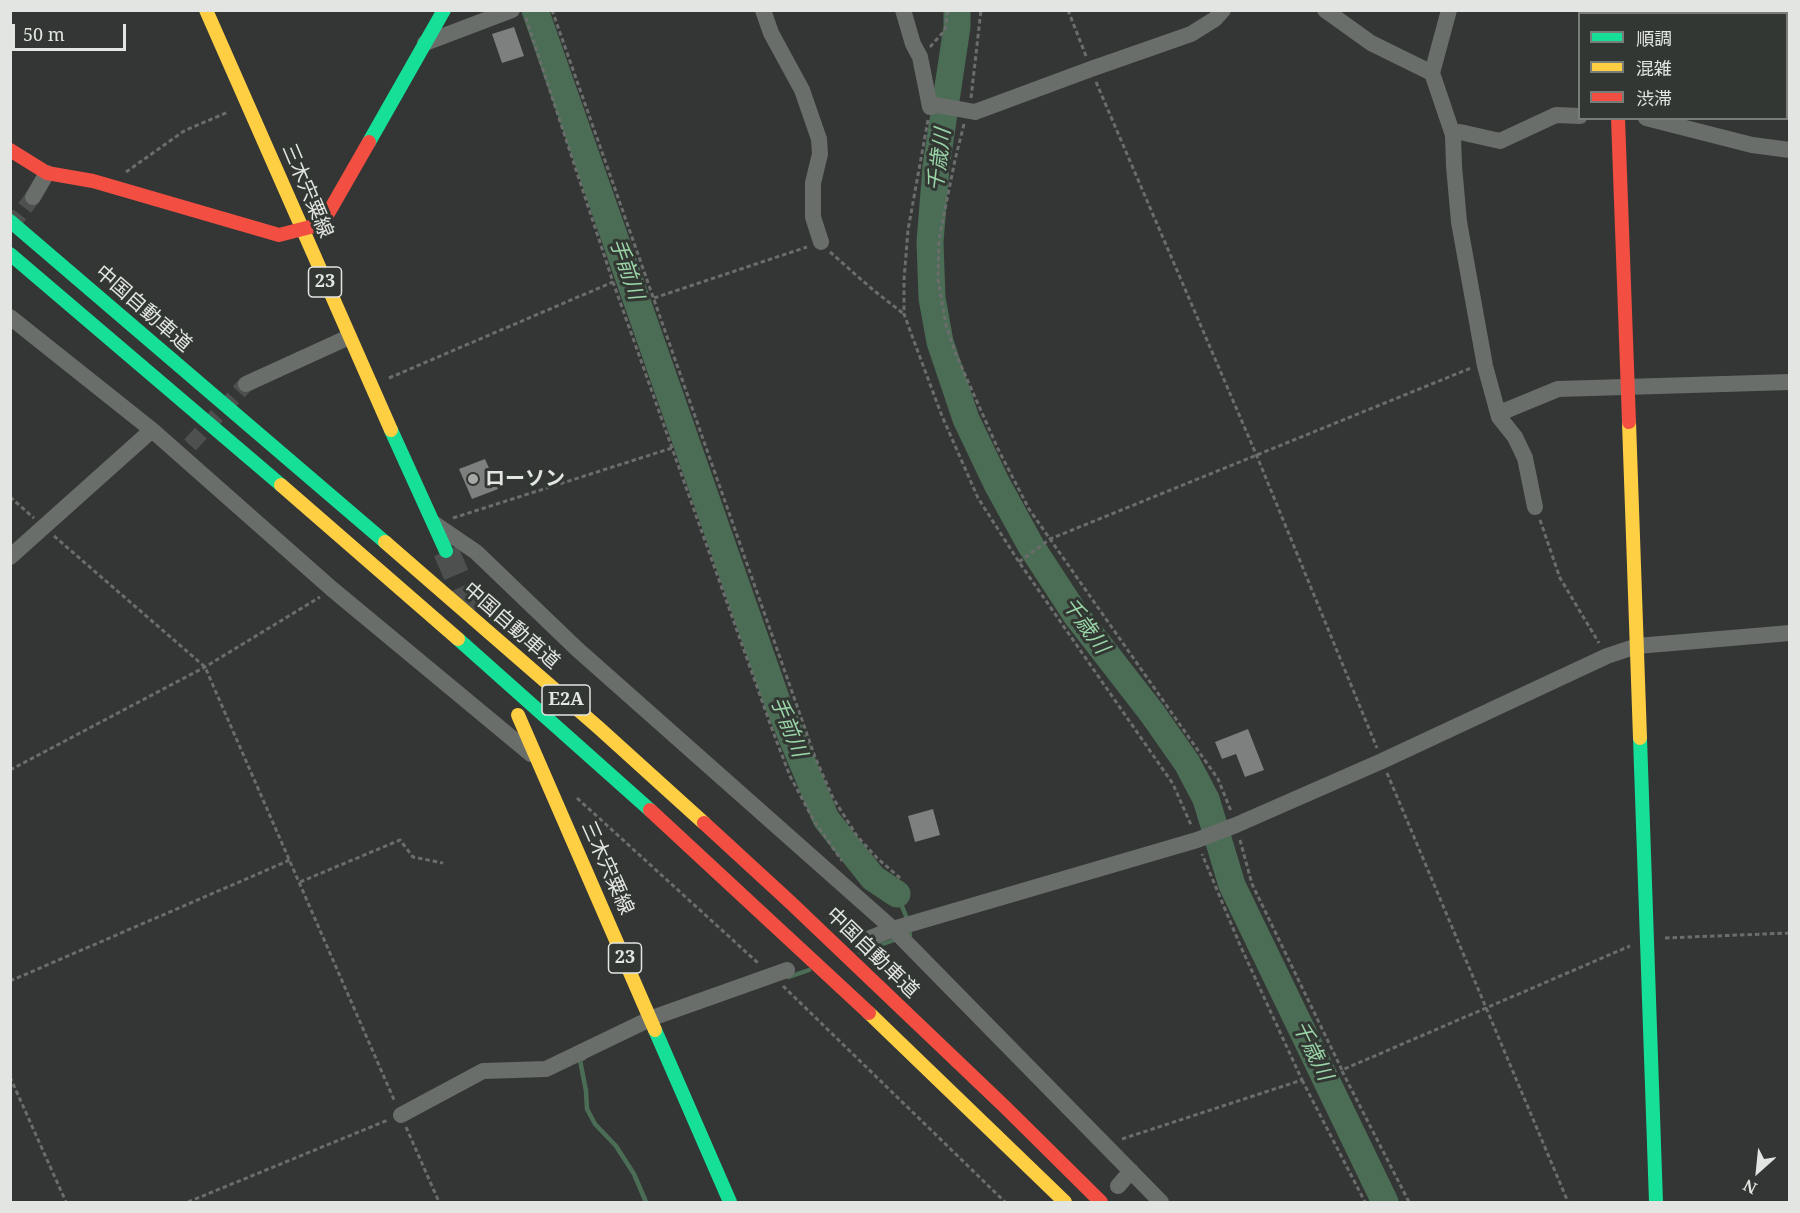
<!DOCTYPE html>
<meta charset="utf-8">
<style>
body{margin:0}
#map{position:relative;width:1800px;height:1213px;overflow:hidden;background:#333634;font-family:"Noto Serif","Noto Sans JP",serif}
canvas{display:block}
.frame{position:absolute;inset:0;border:12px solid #e2e5e2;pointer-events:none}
.legend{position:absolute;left:1578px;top:12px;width:210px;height:108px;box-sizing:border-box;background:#323733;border:2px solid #787d79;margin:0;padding:8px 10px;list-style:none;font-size:18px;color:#e2e5e2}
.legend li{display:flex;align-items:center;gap:12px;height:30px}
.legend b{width:30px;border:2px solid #787d79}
.north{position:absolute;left:1728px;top:1141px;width:60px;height:60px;-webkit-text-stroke:4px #323733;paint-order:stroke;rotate:207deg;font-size:16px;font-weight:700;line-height:24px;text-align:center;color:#e2e5e2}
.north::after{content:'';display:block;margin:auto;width:21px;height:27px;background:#e2e5e2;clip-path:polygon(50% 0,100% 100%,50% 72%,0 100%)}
.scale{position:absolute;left:12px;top:24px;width:114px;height:27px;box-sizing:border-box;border:3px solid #e2e5e2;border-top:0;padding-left:8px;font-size:18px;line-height:21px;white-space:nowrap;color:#e2e5e2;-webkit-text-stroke:4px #323733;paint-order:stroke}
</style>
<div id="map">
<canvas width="1800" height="1213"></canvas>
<div class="frame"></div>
<ul class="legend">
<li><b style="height:8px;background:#16e098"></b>順調</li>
<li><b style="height:8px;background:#ffcf43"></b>混雑</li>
<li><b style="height:8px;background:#f24e42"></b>渋滞</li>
</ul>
<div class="north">N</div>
<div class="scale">50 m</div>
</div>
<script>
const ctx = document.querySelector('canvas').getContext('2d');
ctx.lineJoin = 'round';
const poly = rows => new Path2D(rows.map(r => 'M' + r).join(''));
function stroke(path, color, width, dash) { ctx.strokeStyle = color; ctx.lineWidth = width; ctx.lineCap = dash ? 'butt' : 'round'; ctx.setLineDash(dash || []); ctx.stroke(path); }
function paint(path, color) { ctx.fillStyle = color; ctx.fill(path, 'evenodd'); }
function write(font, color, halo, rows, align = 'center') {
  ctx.font = font + ' "Noto Serif","Noto Sans JP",serif'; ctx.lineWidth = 6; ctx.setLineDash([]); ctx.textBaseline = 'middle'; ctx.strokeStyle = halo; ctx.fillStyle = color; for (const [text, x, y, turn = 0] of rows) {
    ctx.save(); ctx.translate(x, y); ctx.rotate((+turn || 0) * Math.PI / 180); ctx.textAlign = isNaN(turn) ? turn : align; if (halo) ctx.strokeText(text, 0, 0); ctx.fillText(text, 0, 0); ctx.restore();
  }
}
stroke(poly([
 [897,894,906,916,910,935,905,937],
 [860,952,897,939],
 [789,977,809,970],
 [584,1058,580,1060,586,1091,587,1109,595,1124,616,1146,634,1174,646,1202]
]), '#4c6d55', 4.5);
stroke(poly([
 [535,10,778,704,826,819,873,878,897,894],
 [957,10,957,27,936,167,930,242,932,298,940,342,966,419,997,484,1031,546,1076,615,1152,713,1187,763,1206,799,1232,885,1385,1202]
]), '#4c6d55', 27);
paint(poly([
 [514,27,524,56,502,63,492,34],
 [485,459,498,489,472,499,459,469],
 [1248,729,1264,770,1245,777,1236,754,1222,759,1215,742],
 [933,809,940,835,915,842,908,816]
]), '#7d807e');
stroke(poly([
 [10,227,33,197],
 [190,445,246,384]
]), '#4d504e', 16, [16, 8]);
stroke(poly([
 [446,551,476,620]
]), '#4d504e', 26, [26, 13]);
stroke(poly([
 [552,10,815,757,833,798,857,836,877,858,900,878],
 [1068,10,1086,56],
 [526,18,613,282,772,729,790,776,813,819,842,861],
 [930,47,945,30,948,10],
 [1096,82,1256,454,1377,748],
 [971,98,981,10],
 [928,120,908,230,904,280,904,314,918,352,942,416,978,498,1019,562,1173,784,1191,825],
 [964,124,955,160,939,239,938,279,946,325,955,352,998,449,1029,509,1218,779,1231,811],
 [126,172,184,131,228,112],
 [830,252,872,289,904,314],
 [654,298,807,247],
 [389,378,613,282],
 [10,497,34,518],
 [453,518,672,448],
 [1540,520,1560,578,1599,643],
 [54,536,205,667,395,1102],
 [1019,562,1050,539,1471,368],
 [10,770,205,667,320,597],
 [1387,773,1568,1202],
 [577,798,758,963],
 [1240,840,1252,884,1342,1070,1630,946],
 [300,882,400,840,413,857,443,863],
 [1665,938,1790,933],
 [10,981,290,860],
 [783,986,1005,1202],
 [1342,1071,1409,1202],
 [10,1077,66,1202],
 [1302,1080,1365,1202],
 [406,1127,439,1202],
 [1122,1139,1302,1080,1240,945,1202,854],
 [188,1202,388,1120]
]), '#6a6d6b', 3, [4.5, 3]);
stroke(poly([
 [763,10,771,33,802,90,819,139,820,154,813,183,813,217,821,242],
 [903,10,913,44,920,57,930,107,937,105,975,112,1091,69,1191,34,1215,19,1223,10],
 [1325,10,1371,43,1432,73],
 [1449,10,1432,73,1453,135,1454,166,1459,222,1485,366,1499,417,1515,437,1525,458,1535,507],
 [425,43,512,10],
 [1646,118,1752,145,1790,150],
 [1453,135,1460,132,1500,141,1556,115,1580,116],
 [33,197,47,173],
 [10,317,152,430,332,589,531,754],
 [246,384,349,337],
 [1499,417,1507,410,1558,389,1790,382],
 [435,524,476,552,577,649,893,929,1161,1202],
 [10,557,152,430],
 [863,941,893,929,1197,840,1236,825,1382,761,1607,656,1637,646,1790,633],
 [401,1115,483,1071,546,1069,652,1018,787,970],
 [1118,1186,1131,1171]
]), '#696e6a', 16);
stroke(poly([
 [369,142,444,10],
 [10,221,385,542],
 [10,254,281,485],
 [391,430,446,551],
 [458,639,650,810],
 [1640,738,1656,1202],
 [655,1030,730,1202]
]), '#16e098', 14);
stroke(poly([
 [206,10,391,430],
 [1629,422,1640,738],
 [281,485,458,639],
 [385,542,599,728,704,823],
 [518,715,655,1030],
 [869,1013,1065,1202]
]), '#ffcf43', 14);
stroke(poly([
 [1620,14,1621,10],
 [1618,118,1629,422],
 [10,150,47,173,93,181,279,235,322,224,369,142],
 [650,810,869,1013],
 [704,823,790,902,1005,1107,1101,1202]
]), '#f24e42', 14);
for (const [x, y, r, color] of [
 [473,479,6,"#a5a8a5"]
]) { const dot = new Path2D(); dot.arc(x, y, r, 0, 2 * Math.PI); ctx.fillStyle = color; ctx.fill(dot); stroke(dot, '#323733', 2); }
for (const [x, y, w] of [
 [325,282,33],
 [566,700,48],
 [625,958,33]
]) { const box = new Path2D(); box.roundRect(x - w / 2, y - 15, w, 30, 4.5); ctx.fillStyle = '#323733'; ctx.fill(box); stroke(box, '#e2e5e2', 1.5); }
write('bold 18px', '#e2e5e2', null, [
 ["23",325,282],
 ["E2A",566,700],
 ["23",625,958]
]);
write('20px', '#e2e5e2', '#323733', [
 ["三木宍粟線",307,191,67],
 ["中国自動車道",143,309,41],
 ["中国自動車道",511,626,41],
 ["三木宍粟線",607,868,66],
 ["中国自動車道",872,953,44]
]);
write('bold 20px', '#e2e5e2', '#323733', [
 ["ローソン",485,479]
], 'left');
write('italic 21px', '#9ad5a7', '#323733', [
 ["千歳川",940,160,-83],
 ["手前川",626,269,71],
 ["千歳川",1085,626,54],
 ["手前川",788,727,68],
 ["千歳川",1312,1051,64]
]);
</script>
